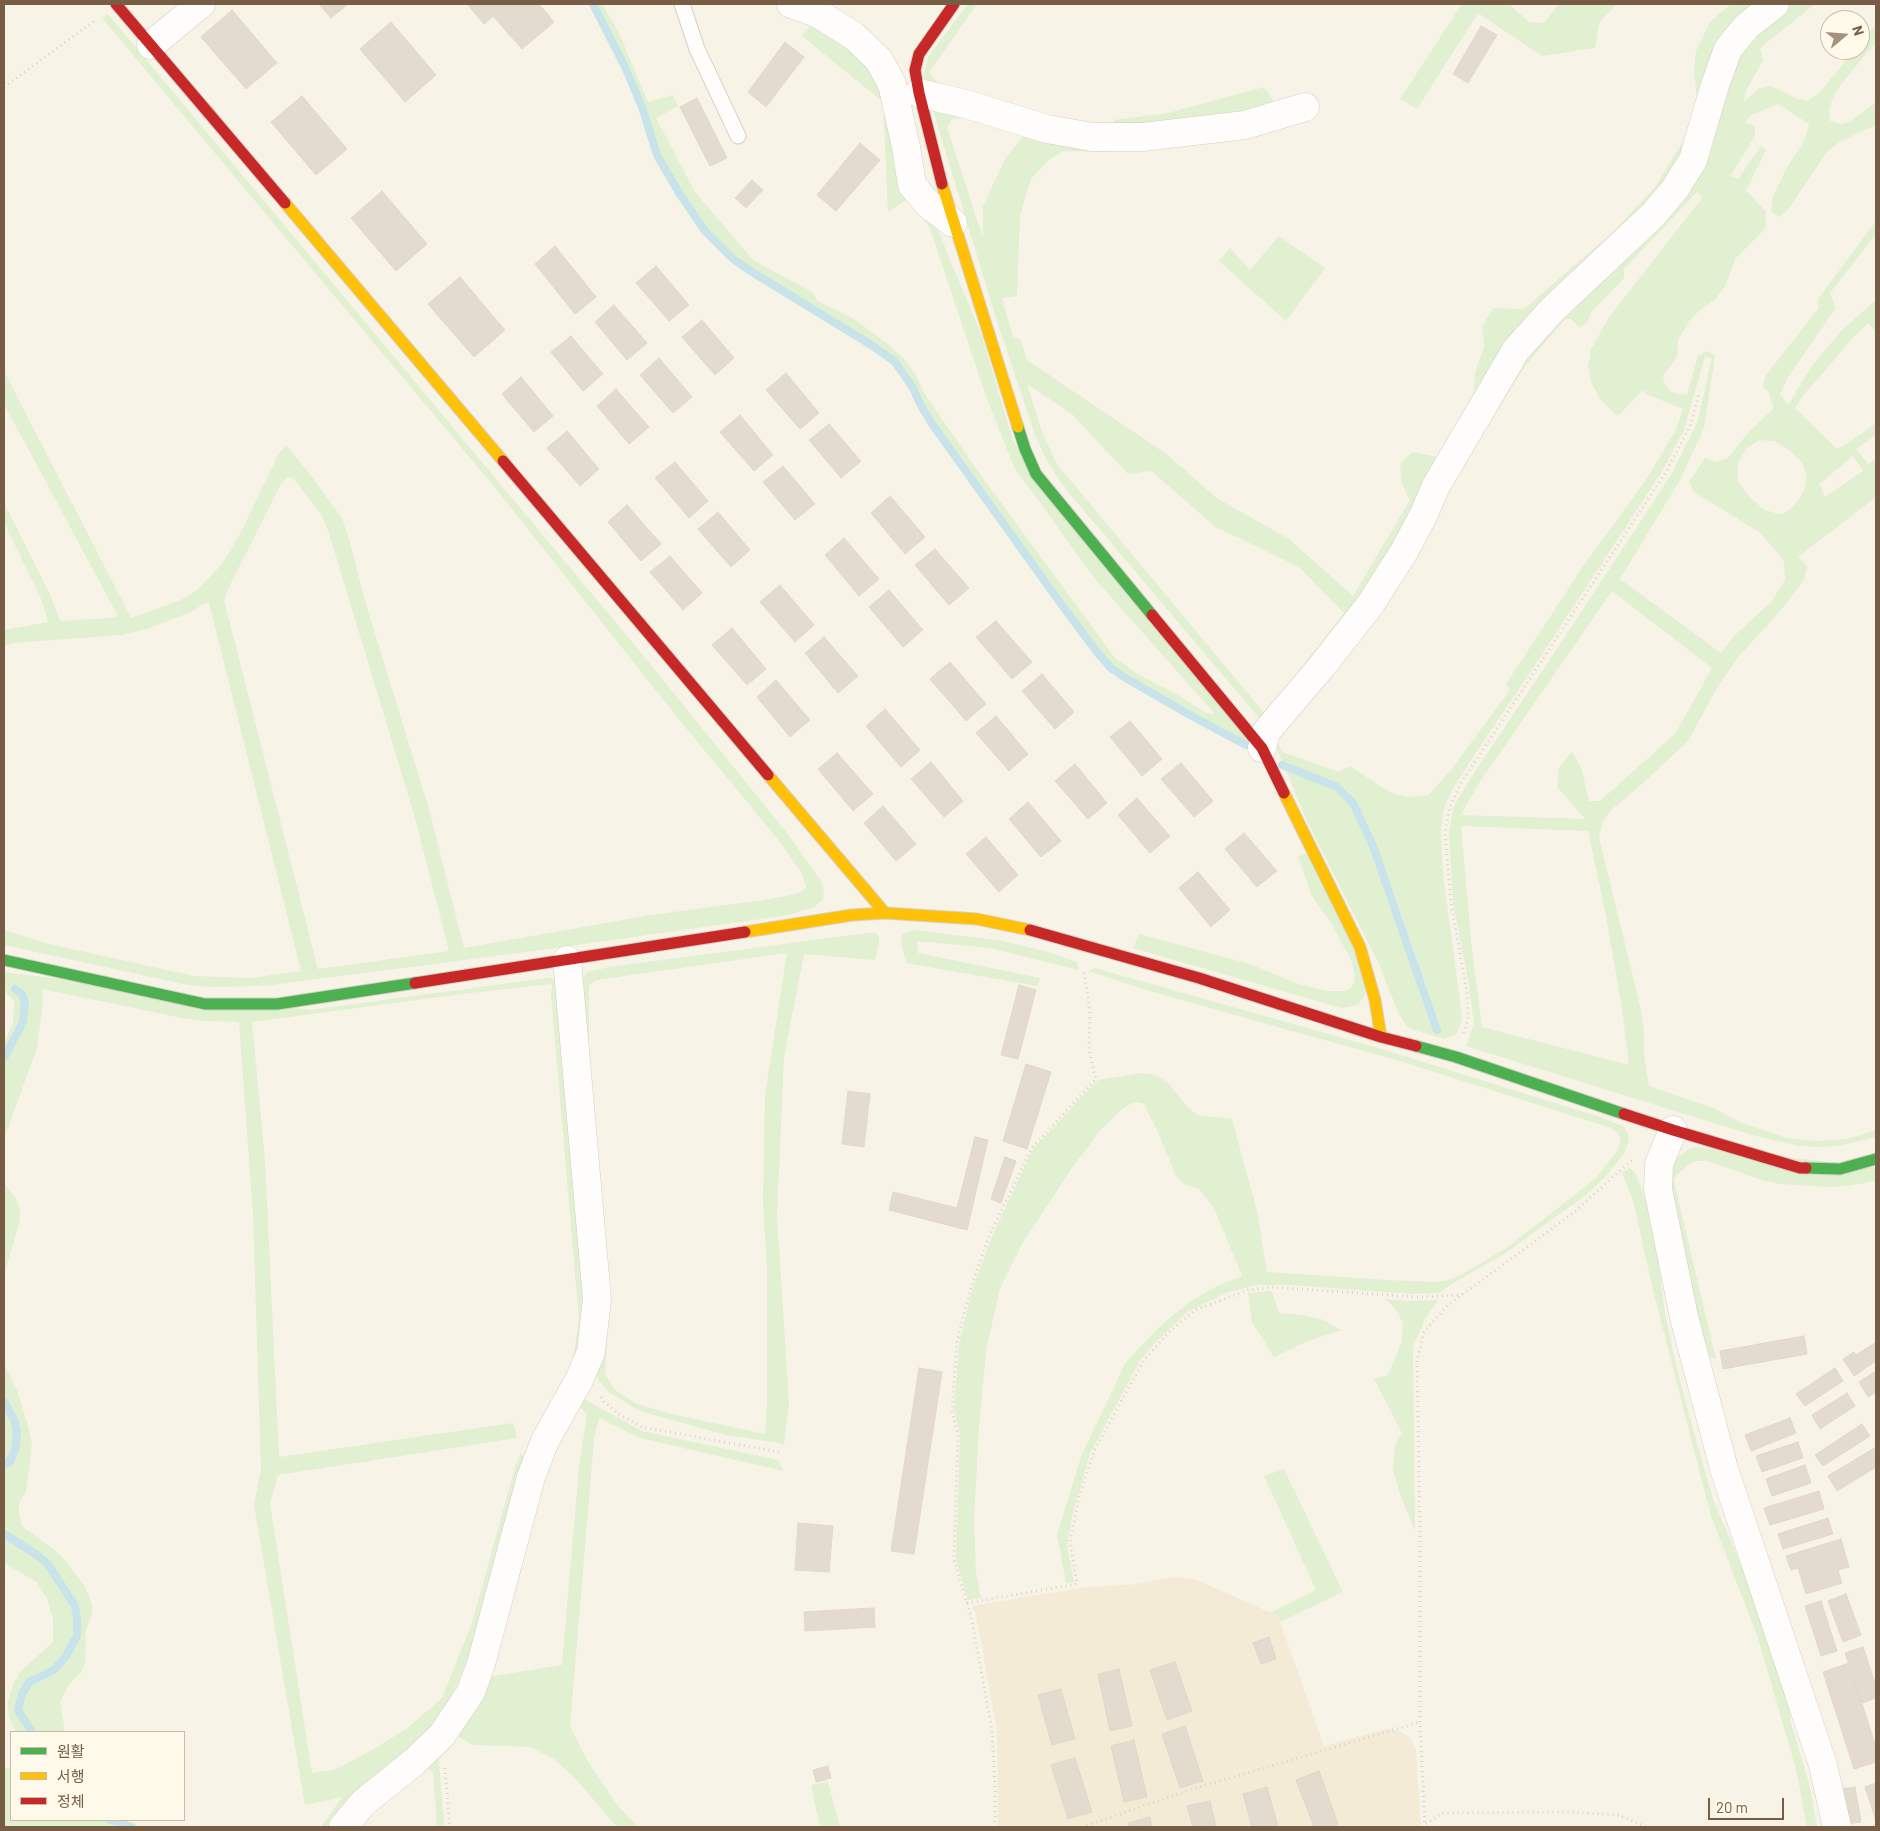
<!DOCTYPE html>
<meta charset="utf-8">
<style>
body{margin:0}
#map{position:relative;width:1880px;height:1831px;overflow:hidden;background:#f8f3e7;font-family:Barlow,"Noto Sans KR",sans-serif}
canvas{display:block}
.frame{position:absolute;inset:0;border:5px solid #785d45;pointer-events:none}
.legend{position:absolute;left:10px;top:1731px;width:175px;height:90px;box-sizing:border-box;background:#fff9ea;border:1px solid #c9bba8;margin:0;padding:6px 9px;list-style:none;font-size:15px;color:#785d45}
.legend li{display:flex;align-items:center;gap:10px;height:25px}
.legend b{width:25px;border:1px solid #c9bba8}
.north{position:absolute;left:1820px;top:10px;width:50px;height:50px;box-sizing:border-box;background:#fff9ea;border:1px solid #c9bba8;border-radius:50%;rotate:72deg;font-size:14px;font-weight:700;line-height:20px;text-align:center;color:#785d45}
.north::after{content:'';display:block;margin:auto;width:18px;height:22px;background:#a5927e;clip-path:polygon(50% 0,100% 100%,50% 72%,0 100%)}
.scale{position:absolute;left:1708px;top:1798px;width:76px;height:22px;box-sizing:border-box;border:2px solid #785d45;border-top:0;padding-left:6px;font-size:15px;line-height:18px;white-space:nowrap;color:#785d45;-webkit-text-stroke:4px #fff9ea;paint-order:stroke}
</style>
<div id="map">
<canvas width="1880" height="1831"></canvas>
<div class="frame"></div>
<ul class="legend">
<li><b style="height:6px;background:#4caf50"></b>원활</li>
<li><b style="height:6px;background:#ffc107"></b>서행</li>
<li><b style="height:6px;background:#c62828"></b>정체</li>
</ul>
<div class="north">N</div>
<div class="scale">20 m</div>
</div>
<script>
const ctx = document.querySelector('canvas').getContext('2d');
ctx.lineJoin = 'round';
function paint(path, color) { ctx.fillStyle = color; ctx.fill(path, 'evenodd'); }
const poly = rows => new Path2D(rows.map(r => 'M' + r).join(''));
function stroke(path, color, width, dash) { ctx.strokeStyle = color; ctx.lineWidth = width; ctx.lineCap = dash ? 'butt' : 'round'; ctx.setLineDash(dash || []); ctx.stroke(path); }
paint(poly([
 [1177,1577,1197,1580,1278,1616,1324,1746,1386,1729,1400,1731,1411,1739,1416,1750,1421,1827,998,1827,997,1731,976,1614,972,1606,1086,1587,1128,1585]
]), '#f4ebd7');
paint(poly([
 [595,4,602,4,619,33,648,102,673,95,678,106,656,118,695,192,753,260,812,292,818,301,854,319,889,345,903,358,915,374,924,393,977,470,1115,658,1139,675,1173,692,1206,713,1215,714,1095,579,1014,467,987,399,930,228,909,198,888,212,883,102,802,36,813,21,833,30,880,79,948,255,982,336,1013,441,1257,749,1188,713,1125,676,1112,666,1098,651,1062,603,933,423,921,403,914,387,896,361,874,344,753,271,734,258,706,230,680,192,659,154,644,106],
 [968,4,977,4,929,72,937,82,1031,116,1109,129,1114,120,1168,113,1264,87,1281,112,1092,135,921,88,928,57],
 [1462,4,1509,4,1529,22,1544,23,1559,4,1617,4,1599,23,1595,48,1542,56,1478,13,1417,109,1400,99],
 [1734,4,1765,4,1682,170,1550,303,1402,543,1265,725,1064,487,1047,461,1035,435,995,315,930,100,1171,147,1106,152,1063,151,1049,160,1031,179,1020,215,1017,296,1002,298,1013,337,1021,340,1027,360,1165,453,1218,499,1289,539,1353,596,1410,500,1402,484,1400,464,1412,452,1438,457,1474,392,1475,372,1484,347,1482,327,1493,308,1524,309,1614,231,1655,187,1690,130,1697,102,1694,70,1696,51,1710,22,1730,5],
 [965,118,1024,136,1006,157,983,206,983,238,947,127,952,119],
 [1027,384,1072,414,1128,474,1151,471,1216,527,1299,567,1344,613,1265,714,1057,464,1042,432],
 [1786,4,1815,4,1760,48,1763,60,1746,91,1743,103,1758,89,1771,86,1798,99,1807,101,1819,93,1855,50,1860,50,1860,44,1876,24,1876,42,1842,83,1833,97,1829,110,1830,121,1842,124,1850,122,1876,102,1876,125,1841,141,1827,152,1787,211,1778,217,1771,211,1773,197,1786,169,1805,139,1809,124,1778,104,1750,116,1745,123,1751,124,1755,128,1755,136,1730,176,1738,179,1761,146,1766,150,1746,190,1766,212,1765,229,1735,259,1726,284,1716,299,1701,309,1689,321,1678,340,1677,357,1663,376,1664,382,1670,391,1674,393,1687,395,1698,356,1707,351,1715,355,1704,428,1680,480,1620,579,1721,653,1736,634,1771,602,1785,580,1784,562,1779,554,1759,532,1694,492,1689,482,1705,458,1717,462,1728,458,1747,434,1774,408,1768,391,1763,387,1766,375,1818,309,1818,299,1876,221,1876,234,1830,293,1836,308,1788,377,1780,394,1788,405,1812,366,1841,331,1876,300,1876,334,1869,323,1859,331,1803,396,1795,408,1837,449,1847,444,1876,423,1876,435,1856,449,1868,464,1876,459,1876,497,1798,557,1807,566,1804,580,1781,610,1739,656,1718,686,1688,741,1644,782,1611,810,1603,821,1599,837,1641,1010,1644,1034,1644,1055,1649,1086,1713,1108,1742,1123,1787,1138,1816,1141,1848,1139,1876,1130,1876,1137,1837,1146,1819,1147,1799,1146,1752,1135,1466,1046,1474,1023,1469,985,1453,903,1449,830,1454,806,1472,776,1547,664,1671,475,1697,423,1712,358,1705,357,1684,430,1661,473,1533,668,1469,763,1452,790,1444,808,1441,831,1443,874,1462,1016,1460,1027,1456,1034,1444,1039,1414,1030,1406,1025,1398,1012,1379,964,1307,821,1271,735,1520,354,1642,233,1733,51],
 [1698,191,1702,198,1610,316,1591,349,1588,367,1591,382,1600,399,1618,416,1643,390,1646,394,1683,409,1676,430,1645,481,1584,565,1506,684,1510,690,1451,770,1429,795,1407,797,1394,794,1383,788,1350,766,1339,772,1282,752,1279,746,1278,739,1283,731,1470,454,1525,366,1565,319,1571,319,1579,327,1587,323,1592,311,1624,278,1624,269],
 [1759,440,1774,441,1789,450,1802,462,1807,476,1804,490,1795,505,1782,515,1765,510,1749,497,1738,481,1738,462,1747,448],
 [1853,456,1863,471,1825,497,1819,484],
 [1612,591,1712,668,1675,734,1600,801,1589,801,1581,767,1572,751,1559,768,1557,787,1585,819,1461,815,1479,783],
 [1284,763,1339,784,1347,790,1359,808,1396,899,1441,1030,1436,1033,1413,970,1391,900,1354,809,1339,792,1328,786,1287,770],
 [1461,826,1588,831,1606,916,1622,1009,1629,1065,1482,1027,1472,950],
 [108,14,633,643,787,833,821,881,824,890,823,900,814,907,789,915,549,949,264,986,211,987,188,985,4,945,4,930,49,944,194,976,251,978,301,971,209,603,205,603,191,612,147,629,121,635,13,643,4,646,4,630,48,622,42,601,4,522,4,503,52,599,60,621,112,618,118,616,4,404,4,371,131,618,181,600,196,591,222,564,241,532,278,455,286,445,312,477,342,518,350,542,365,601,429,809,464,948,651,915,764,900,791,895,801,892,806,887,802,874,781,843,677,717,496,489,102,18],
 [288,477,293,478,322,516,329,533,415,818,449,951,318,969,224,600,229,587,282,482],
 [1279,236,1325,268,1286,321,1219,261,1230,248,1250,270],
 [1307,853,1359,958,1366,982,1365,996,1358,1004,1349,1007,1341,1008,1133,948,1139,934,1250,964,1298,984,1327,991,1346,991,1354,984,1355,974,1351,960,1333,926,1312,896,1298,857],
 [915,930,1003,941,1048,952,1077,962,1079,970,990,948,917,941,918,953,1040,978,1037,986,906,963,901,941,903,934],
 [875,932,879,937,879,942,875,960,804,954,784,1057,777,1216,789,1405,784,1444,726,1435,640,1411,610,1393,599,1381,593,1367,579,983,587,972,609,967],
 [787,953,765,1096,763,1200,767,1269,767,1402,765,1434,667,1413,635,1403,615,1390,605,1374,609,1304,589,1066,589,985,596,980],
 [1095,968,1385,1050,1600,1117,1623,1126,1628,1133,1629,1142,1622,1157,1603,1179,1586,1195,1504,1254,1450,1285,1440,1293,1414,1294,1289,1285,1256,1285,1226,1293,1187,1312,1156,1342,1141,1359,1090,1453,1072,1516,1067,1545,1074,1582,1066,1583,1057,1535,1082,1454,1126,1362,1162,1324,1191,1301,1217,1286,1242,1276,1214,1208,1199,1189,1186,1185,1177,1178,1158,1132,1143,1103,1134,1102,1122,1109,1099,1132,1072,1168,1022,1244,1000,1288,986,1351,979,1426,974,1520,976,1572,981,1598,968,1600,956,1559,960,1436,954,1409,959,1344,973,1287,993,1234,1033,1149,1098,1080,1142,1073,1155,1075,1168,1083,1189,1109,1198,1115,1232,1119,1257,1211,1267,1272,1387,1280,1436,1282,1448,1280,1463,1274,1508,1247,1595,1179,1615,1154,1621,1141,1618,1133,1611,1128,1589,1121,1403,1062,1153,992,1088,971],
 [4,972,310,1010,547,978,552,978,557,982,586,1315,584,1338,571,1372,579,1320,551,994,552,984,470,993,252,1022,265,1160,279,1457,513,1423,517,1438,278,1475,270,1504,312,1773,334,1770,374,1749,406,1729,442,1698,472,1623,514,1471,521,1452,525,1460,486,1611,459,1680,446,1709,434,1729,330,1827,321,1827,342,1797,305,1805,254,1505,261,1468,253,1214,239,1022,206,1021,182,1018,42,989,43,1000,37,1048,4,1139,4,1063,25,1023,27,1004,23,993,14,986,14,991,20,995,23,1004,22,1022,4,1055,4,1043,13,1022,14,1001,4,990],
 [1695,1147,1876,1167,1876,1181,1847,1186,1829,1187,1780,1184,1765,1181,1707,1161,1696,1161,1688,1165,1678,1174,1674,1179,1677,1194,1716,1359,1707,1357,1666,1174,1677,1158,1686,1151],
 [1629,1168,1634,1171,1642,1189,1650,1215,1657,1249,1665,1314,1677,1370,1700,1454,1714,1502,1754,1595,1788,1695,1791,1723,1810,1787,1817,1827,1807,1827,1796,1769,1758,1638,1711,1516,1654,1294,1633,1200,1622,1173],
 [4,1183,16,1199,20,1209,19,1224,4,1275],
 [1272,1291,1279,1313,1301,1315,1321,1319,1341,1330,1308,1341,1274,1357,1252,1322,1248,1293],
 [1385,1299,1405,1301,1438,1300,1424,1321,1413,1347,1415,1531,1400,1494,1393,1470,1395,1446,1402,1433,1374,1379,1388,1375,1402,1341,1403,1323,1394,1307],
 [4,1364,17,1390,29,1429,32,1445,26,1492,20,1501,19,1506,19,1513,22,1526,61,1555,84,1585,89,1595,92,1607,92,1614,86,1630,85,1664,80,1674,70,1683,60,1702,65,1732,34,1732,21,1710,24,1695,31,1683,55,1672,67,1657,79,1637,79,1620,76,1605,48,1562,36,1551,4,1532,4,1466,10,1464,17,1450,19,1434,17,1421,4,1397],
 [582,1398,642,1431,778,1460,784,1471,640,1438,599,1418,594,1439,570,1726,589,1763,618,1806,638,1827,617,1827,575,1778,554,1759,530,1747,473,1745,455,1735,481,1678,562,1665,579,1467,587,1414,576,1402],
 [4,1405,14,1423,15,1434,14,1449,8,1461,4,1462],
 [1284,1469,1343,1592,1280,1622,1278,1616,1270,1613,1316,1590,1264,1476],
 [4,1537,34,1554,45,1564,73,1606,76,1620,75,1636,64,1655,53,1668,28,1680,20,1694,17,1711,29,1732,16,1732,9,1717,8,1702,13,1685,20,1672,53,1642,53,1619,47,1598,37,1582,4,1563],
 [437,1756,439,1761,444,1827,437,1827,433,1772,427,1768,412,1778],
 [4,1768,11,1768,11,1820,104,1820,126,1827,4,1827],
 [828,1782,840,1827,820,1827,811,1785]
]), '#e0f0d0');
stroke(poly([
 [593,4,625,67,642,107,657,155,679,193,705,231,733,259,752,272,873,346,895,362,913,388,920,404,932,424,1061,604,1097,652,1111,668,1124,677,1188,714,1246,745],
 [1282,765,1337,787,1353,803,1373,846,1437,1030],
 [4,1058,23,1022,25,1004,22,994,15,989],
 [4,1401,15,1422,17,1434,15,1450,9,1463,4,1464],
 [4,1534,34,1553,47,1563,75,1606,77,1620,77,1636,66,1656,54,1670,29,1682,22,1694,18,1710,32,1732],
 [110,1820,132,1827]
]), '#c8e3e9', 8);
const building = poly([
 [319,4,348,4,331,18,319,4],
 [467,4,539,4,554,22,522,49,493,16,484,24,467,4],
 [232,10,277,63,246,89,201,37,232,10],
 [391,22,436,75,405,102,360,49,391,22],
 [1481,26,1497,35,1468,83,1453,74,1481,26],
 [785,42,804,57,766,107,748,92,785,42],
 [302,96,347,149,316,175,271,122,302,96],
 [697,98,727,158,710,166,680,107,697,98],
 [860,143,880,160,836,211,817,195,860,143],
 [752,180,763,190,746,208,735,198,752,180],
 [382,191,427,244,396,271,351,218,382,191],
 [555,246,596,297,575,314,535,264,555,246],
 [656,266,689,305,669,321,636,283,656,266],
 [460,277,505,330,474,357,428,304,460,277],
 [614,305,647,343,627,360,595,322,614,305],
 [702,320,734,358,715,375,682,337,702,320],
 [571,336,603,374,583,391,551,352,571,336],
 [659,358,692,397,673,413,640,375,659,358],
 [786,373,819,413,800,429,766,390,786,373],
 [521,377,553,416,534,432,502,394,521,377],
 [616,389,649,427,629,444,597,406,616,389],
 [740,415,773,455,754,471,720,432,740,415],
 [829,424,861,461,841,478,809,440,829,424],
 [567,431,599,469,580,486,547,448,567,431],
 [675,462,708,501,689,518,655,478,675,462],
 [783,466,815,504,795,520,763,482,783,466],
 [890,496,925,537,905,554,871,513,890,496],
 [627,505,661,544,641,561,608,522,627,505],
 [718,512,750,550,731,567,698,529,718,512],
 [844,538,879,579,859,596,825,555,844,538],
 [935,549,969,588,949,605,915,565,935,549],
 [670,556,702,593,683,610,650,572,670,556],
 [780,585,814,625,795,642,760,602,780,585],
 [889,590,923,630,903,647,869,607,889,590],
 [996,621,1032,662,1012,679,976,637,996,621],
 [732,628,766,669,747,685,712,645,732,628],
 [824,637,858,676,838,693,805,653,824,637],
 [950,662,986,704,966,721,930,679,950,662],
 [1042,674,1074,712,1055,729,1022,691,1042,674],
 [776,680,810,720,790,737,757,697,776,680],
 [885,709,920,750,901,767,866,726,885,709],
 [996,716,1028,754,1009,771,976,733,996,716],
 [1130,721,1162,759,1142,776,1110,737,1130,721],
 [837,753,873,794,853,811,818,769,837,753],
 [931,762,963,801,944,817,911,779,931,762],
 [1181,763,1213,801,1194,817,1161,779,1181,763],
 [1075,764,1107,803,1088,819,1055,781,1075,764],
 [1137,798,1170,836,1150,853,1118,815,1137,798],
 [1028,802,1061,841,1041,857,1009,819,1028,802],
 [883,806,916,844,896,861,864,823,883,806],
 [1244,833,1277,871,1257,887,1225,849,1244,833],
 [986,837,1018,875,999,892,966,854,986,837],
 [1198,872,1230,910,1211,927,1179,888,1198,872],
 [1019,985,1036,990,1018,1059,1001,1055,1019,985],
 [1026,1064,1051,1072,1027,1149,1003,1141,1026,1064],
 [848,1091,870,1094,864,1147,842,1144,848,1091],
 [975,1137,988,1140,967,1230,889,1210,893,1192,957,1208,975,1137],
 [1005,1157,1016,1161,1001,1203,991,1199,1005,1157],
 [1804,1336,1807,1354,1723,1369,1720,1351,1804,1336],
 [1876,1342,1876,1361,1854,1376,1843,1359,1854,1352,1856,1355,1876,1342],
 [919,1368,942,1372,914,1554,891,1551,919,1368],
 [1835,1368,1843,1381,1805,1406,1796,1394,1835,1368],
 [1876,1371,1876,1392,1868,1397,1859,1382,1876,1371],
 [1847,1393,1855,1406,1820,1429,1812,1415,1847,1393],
 [1790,1418,1796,1433,1751,1451,1745,1435,1790,1418],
 [1862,1424,1870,1436,1823,1466,1815,1455,1862,1424],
 [1798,1442,1803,1458,1762,1472,1756,1456,1798,1442],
 [1876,1447,1876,1467,1837,1491,1828,1476,1876,1447],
 [1805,1465,1811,1483,1772,1496,1766,1479,1805,1465],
 [1819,1491,1824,1509,1770,1525,1764,1508,1819,1491],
 [1828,1518,1833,1534,1783,1549,1778,1534,1828,1518],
 [798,1523,833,1526,829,1572,795,1570,798,1523],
 [1841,1539,1849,1567,1838,1570,1842,1583,1806,1594,1798,1568,1791,1570,1786,1556,1841,1539],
 [1846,1594,1861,1635,1843,1642,1828,1601,1846,1594],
 [1821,1601,1837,1651,1821,1656,1805,1606,1821,1601],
 [874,1608,875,1627,805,1631,804,1612,874,1608],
 [1269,1637,1276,1659,1261,1664,1253,1643,1269,1637],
 [1863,1647,1876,1686,1876,1698,1862,1703,1845,1653,1863,1647],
 [1175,1662,1192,1711,1167,1720,1150,1670,1175,1662],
 [1849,1663,1876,1747,1876,1762,1854,1769,1823,1672,1849,1663],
 [1119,1669,1132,1726,1110,1731,1098,1674,1119,1669],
 [1061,1689,1075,1739,1052,1745,1038,1695,1061,1689],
 [1185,1726,1203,1781,1180,1788,1162,1734,1185,1726],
 [1134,1740,1147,1797,1124,1802,1111,1746,1134,1740],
 [1075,1758,1092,1812,1068,1819,1051,1765,1075,1758],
 [828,1766,831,1778,816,1782,813,1770,828,1766],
 [1319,1771,1338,1824,1331,1827,1314,1827,1296,1780,1319,1771],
 [1876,1783,1876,1821,1865,1787,1876,1783],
 [1267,1787,1278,1827,1252,1827,1243,1794,1267,1787],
 [1855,1787,1861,1822,1847,1824,1841,1789,1855,1787],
 [1210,1801,1216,1827,1193,1827,1187,1806,1210,1801],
 [1150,1817,1152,1827,1129,1827,1128,1823,1150,1817]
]);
paint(building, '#e4dbcf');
stroke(building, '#e1d7c9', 1);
const lane = poly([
 [682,4,697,49,738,136]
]);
const street = poly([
 [791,4,817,13,854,36,879,60,892,84,906,147,912,185,928,204,953,223],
 [151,45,201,4],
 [919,93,966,104,1047,129,1092,137,1143,137,1245,125,1305,107],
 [1262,748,1266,732,1322,666,1370,605,1405,550,1424,514,1436,486,1516,350,1553,309,1653,215,1675,189,1693,160,1715,85,1728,49,1747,26,1775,4],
 [1673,1130,1659,1164,1658,1189,1684,1317,1724,1469,1823,1765,1837,1827],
 [343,1827,363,1803,414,1762,442,1735,471,1692,481,1664,531,1477,545,1441,579,1380,591,1352,597,1299,567,960]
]);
const fast = poly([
 [1018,427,1025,449,1036,474,1152,615],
 [4,960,205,1004,277,1004,415,983],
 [1416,1046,1456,1057,1624,1114],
 [1806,1168,1840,1169,1876,1159]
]);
const slow = poly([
 [942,184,1018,427],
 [285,203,503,461],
 [768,775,885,913],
 [1284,793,1360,947,1375,1000,1381,1037],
 [745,932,852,915,885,913,977,919,1030,930]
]);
const jam = poly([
 [116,4,285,203],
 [942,184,919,93,915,70,919,54,954,4],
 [503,461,768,775],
 [1152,615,1262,748,1284,793],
 [1030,930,1199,978,1381,1037,1416,1046],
 [415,983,745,932],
 [1624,1114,1673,1130,1800,1168,1806,1168]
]);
stroke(lane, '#d6cfc4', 17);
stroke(street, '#d6cfc4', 29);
stroke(fast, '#d6cfc4', 13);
stroke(slow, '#d6cfc4', 13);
stroke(jam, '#d6cfc4', 13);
stroke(poly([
 [4,87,96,20],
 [1464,1033,1468,1019,1467,992,1451,903,1445,833,1449,809,1461,783,1666,472,1690,426,1699,393],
 [601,1397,604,1402,620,1415,642,1427,779,1452],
 [967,1603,1077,1584,1070,1542,1079,1496,1095,1449,1144,1360,1169,1332,1195,1310,1248,1290,1271,1287,1418,1297,1460,1295],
 [445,1768,450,1827],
 [1426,1824,1442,1813,1566,1812,1619,1815,1647,1827],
 [995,1827,995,1787,992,1730,971,1616,954,1559,958,1436,952,1411,957,1342,971,1287,989,1236,1032,1148,1096,1079,1089,1051,1090,1011,1084,971],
 [1082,1827,1193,1789,1420,1722],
 [1425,1827,1420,1722,1420,1534,1417,1361,1424,1332,1448,1305,1573,1213,1632,1160]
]), '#dad3cb', 3, [1, 4]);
stroke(lane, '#fefdfb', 15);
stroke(street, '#fefdfb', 28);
stroke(fast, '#4caf50', 11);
stroke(slow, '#ffc107', 11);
stroke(jam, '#c62828', 11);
</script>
